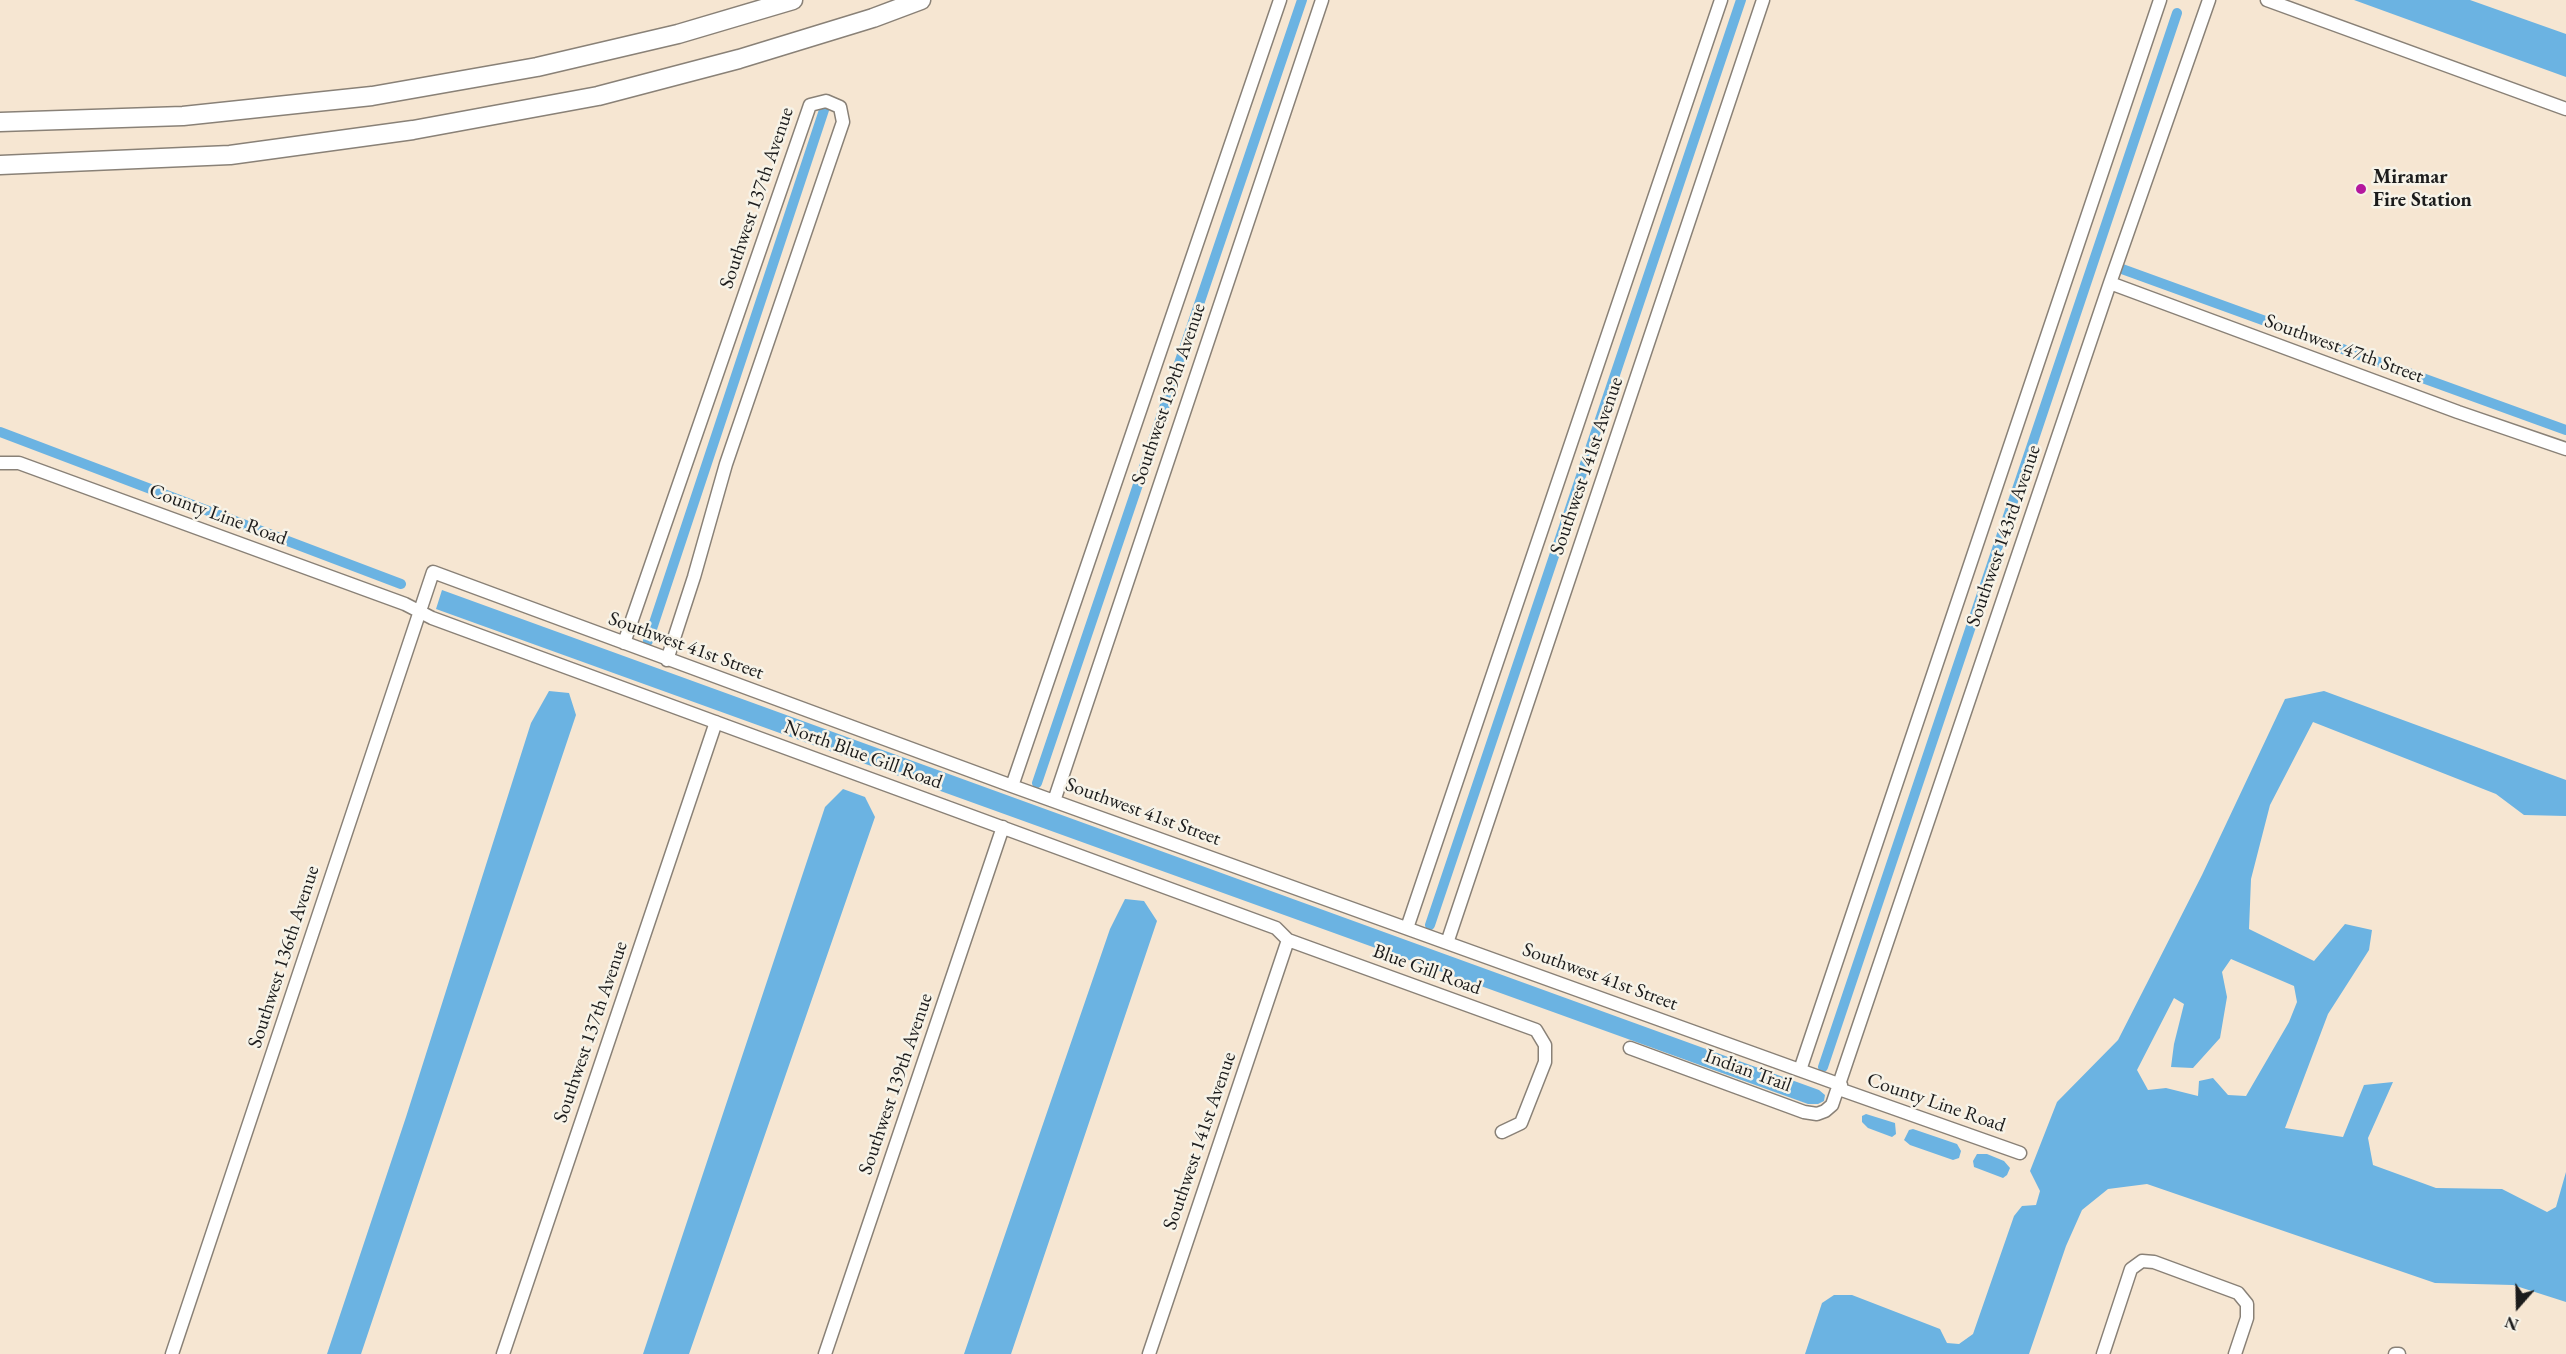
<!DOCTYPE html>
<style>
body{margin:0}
#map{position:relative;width:2566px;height:1354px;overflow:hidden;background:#f6e6d2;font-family:"EB Garamond",serif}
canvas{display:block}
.north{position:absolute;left:2488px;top:1276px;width:60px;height:60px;-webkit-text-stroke:4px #f7f3e8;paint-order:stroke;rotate:200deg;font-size:16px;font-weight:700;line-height:24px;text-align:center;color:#1c1c1c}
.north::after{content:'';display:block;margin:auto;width:21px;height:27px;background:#1c1c1c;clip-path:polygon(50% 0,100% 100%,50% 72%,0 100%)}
</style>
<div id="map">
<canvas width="2566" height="1354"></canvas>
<div class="north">N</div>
</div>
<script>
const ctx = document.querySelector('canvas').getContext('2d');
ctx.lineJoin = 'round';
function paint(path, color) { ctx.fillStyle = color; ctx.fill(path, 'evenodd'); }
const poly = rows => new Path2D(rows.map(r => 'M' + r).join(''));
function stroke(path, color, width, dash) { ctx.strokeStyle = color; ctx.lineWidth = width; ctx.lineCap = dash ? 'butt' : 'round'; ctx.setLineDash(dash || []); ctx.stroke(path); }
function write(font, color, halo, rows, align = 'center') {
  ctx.font = font + ' "EB Garamond",serif'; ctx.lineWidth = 5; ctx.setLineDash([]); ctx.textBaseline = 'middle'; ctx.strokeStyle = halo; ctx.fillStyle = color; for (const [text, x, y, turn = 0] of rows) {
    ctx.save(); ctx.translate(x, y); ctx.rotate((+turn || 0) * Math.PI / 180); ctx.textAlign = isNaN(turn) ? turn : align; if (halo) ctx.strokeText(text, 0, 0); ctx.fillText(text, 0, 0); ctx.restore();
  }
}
paint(poly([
 [2354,0,2470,0,2566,34,2566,77],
 [442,590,1819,1090,1825,1095,1824,1101,1818,1104,1808,1104,436,609],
 [549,691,569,693,576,715,361,1354,327,1354,406,1117,531,723],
 [2324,691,2566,780,2566,816,2524,815,2496,794,2313,722,2270,805,2251,879,2249,929,2314,961,2345,924,2372,930,2369,950,2328,1014,2285,1128,2343,1137,2364,1085,2393,1082,2368,1138,2373,1165,2436,1188,2502,1189,2547,1212,2556,1207,2566,1172,2566,1302,2513,1285,2435,1283,2147,1184,2108,1189,2082,1210,2066,1246,2029,1354,1805,1354,1822,1303,1834,1295,1852,1295,1940,1329,1947,1343,1959,1344,1973,1334,2014,1216,2022,1206,2036,1205,2040,1191,2030,1171,2057,1102,2118,1040,2202,875,2285,699],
 [2231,959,2294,986,2297,1002,2289,1022,2246,1096,2228,1095,2213,1078,2199,1081,2198,1096,2166,1088,2148,1090,2137,1070,2174,998,2184,1004,2174,1044,2171,1067,2193,1068,2220,1038,2227,997,2222,972],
 [843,789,865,797,875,817,689,1354,643,1354,825,807],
 [1125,899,1144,901,1157,921,1011,1354,964,1354,1110,929],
 [1866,1114,1895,1123,1896,1134,1892,1137,1868,1128,1862,1122,1862,1116],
 [1913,1129,1957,1144,1961,1151,1959,1158,1953,1160,1910,1145,1904,1140,1909,1130],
 [1977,1154,1987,1154,2004,1161,2010,1168,2007,1175,2003,1178,1974,1167,1973,1161]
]), '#6bb3e2');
stroke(poly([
 [2122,269,2566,430],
 [0,432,401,584],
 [648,641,825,107],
 [1037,783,1302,0],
 [1430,925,1741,0],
 [1823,1067,2177,13]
]), '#6bb3e2', 10);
const minor = poly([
 [2267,0,2566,109],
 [2110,283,2458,412,2566,449],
 [0,463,19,463,405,604,432,618,1276,928,1288,940,1536,1030,1545,1045,1545,1062,1521,1123,1502,1132],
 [624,643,810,105,826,101,840,107,843,122,726,464,694,577,667,660],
 [1012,786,1280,0],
 [1054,801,1322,0],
 [1407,928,1721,0],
 [1447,943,1763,0],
 [1630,1048,1804,1112,1817,1114,1825,1111,1832,1105,2110,283,2209,0],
 [1800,1070,2160,0],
 [1839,1089,2020,1153],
 [172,1354,433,572,1012,786,1841,1085],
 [503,1354,716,722],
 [825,1354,1003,827],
 [1149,1354,1288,940],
 [2103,1354,2131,1269,2142,1261,2154,1262,2238,1293,2247,1304,2247,1318,2235,1354],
 [2395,1354,2399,1354]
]);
const highway = poly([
 [0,122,183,116,372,96,537,67,678,34,793,0],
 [0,165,230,155,413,130,598,96,739,59,873,18,921,0]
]);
stroke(minor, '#898177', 15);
stroke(highway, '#898177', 21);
stroke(minor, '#fff', 12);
stroke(highway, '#fff', 18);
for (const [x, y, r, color] of [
 [2361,189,6,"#b5179e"]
]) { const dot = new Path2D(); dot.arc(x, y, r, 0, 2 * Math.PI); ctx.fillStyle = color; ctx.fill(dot); stroke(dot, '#f7f3e8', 2); }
write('bold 20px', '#1c1c1c', '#f7f3e8', [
 ["Miramar",2373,178],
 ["Fire Station",2373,201]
], 'left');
write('20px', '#1c1c1c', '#f7f3e8', [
 ["Southwest 137th Avenue",757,198,-71],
 ["Southwest 47th Street",2344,349,20],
 ["Southwest 139th Avenue",1169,394,-71],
 ["Southwest 141st Avenue",1587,466,-71],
 ["County Line Road",218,515,20],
 ["Southwest 143rd Avenue",2004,536,-71],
 ["Southwest 41st Street",686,646,20],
 ["North Blue Gill Road",863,755,20],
 ["Southwest 41st Street",1143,812,20],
 ["Southwest 136th Avenue",284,957,-72],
 ["Blue Gill Road",1427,970,20],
 ["Southwest 41st Street",1600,977,20],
 ["Southwest 137th Avenue",591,1032,-71],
 ["Indian Trail",1748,1071,20],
 ["Southwest 139th Avenue",896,1084,-71],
 ["County Line Road",1936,1103,19],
 ["Southwest 141st Avenue",1200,1141,-71]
]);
</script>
